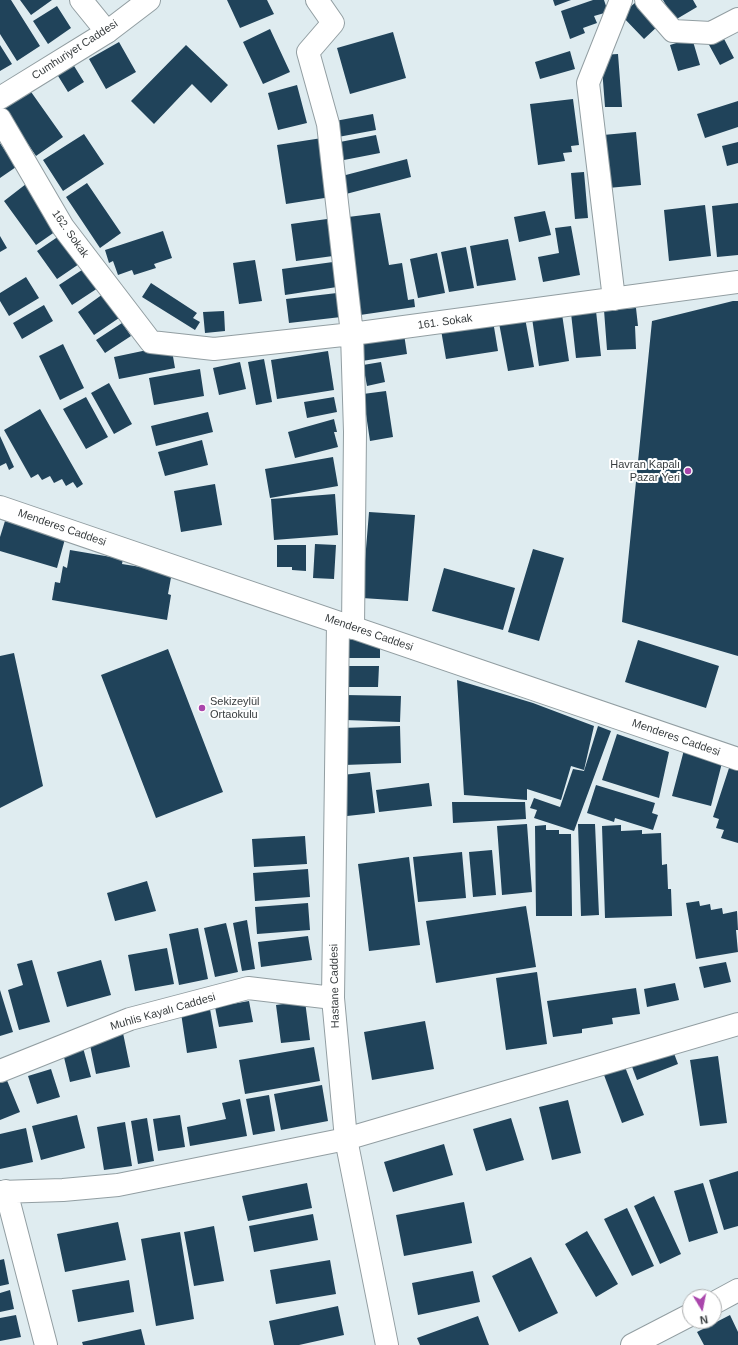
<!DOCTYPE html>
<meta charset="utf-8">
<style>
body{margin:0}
#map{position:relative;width:738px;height:1345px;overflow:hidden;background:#dfecf0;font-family:Helvetica,sans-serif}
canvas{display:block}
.north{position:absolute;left:682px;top:1289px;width:40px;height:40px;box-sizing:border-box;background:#fff;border:1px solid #afb1b2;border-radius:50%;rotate:170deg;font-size:11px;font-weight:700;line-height:16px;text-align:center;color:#383d3f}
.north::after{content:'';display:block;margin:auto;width:14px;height:18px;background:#aa46ac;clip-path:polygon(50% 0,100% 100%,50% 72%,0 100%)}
</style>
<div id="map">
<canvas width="738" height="1345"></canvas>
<div class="north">N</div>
</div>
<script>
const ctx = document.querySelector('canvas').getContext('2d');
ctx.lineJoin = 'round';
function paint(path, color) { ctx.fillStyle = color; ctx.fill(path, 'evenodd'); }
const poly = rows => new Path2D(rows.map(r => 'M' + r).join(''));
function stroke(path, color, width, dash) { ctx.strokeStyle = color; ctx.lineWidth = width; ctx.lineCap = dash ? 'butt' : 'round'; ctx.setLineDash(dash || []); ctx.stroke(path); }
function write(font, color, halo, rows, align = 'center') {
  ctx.font = font + ' Helvetica,sans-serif'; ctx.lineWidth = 4; ctx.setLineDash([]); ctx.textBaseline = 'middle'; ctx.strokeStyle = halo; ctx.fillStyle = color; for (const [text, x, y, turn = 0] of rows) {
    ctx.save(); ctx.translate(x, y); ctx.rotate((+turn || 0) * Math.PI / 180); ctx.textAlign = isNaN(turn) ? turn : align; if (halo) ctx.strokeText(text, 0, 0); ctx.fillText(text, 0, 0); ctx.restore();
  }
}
paint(poly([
 [0,0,11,0,40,46,17,61,0,34],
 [20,0,52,0,31,15],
 [227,0,267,0,274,14,240,28],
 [553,0,571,0,555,6],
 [593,0,604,0,608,12,594,16,597,23,583,28,585,33,570,39,561,11],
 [663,0,693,0,697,7,675,20],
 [637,1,659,25,644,39,621,15],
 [57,6,71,28,48,44,33,21],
 [270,29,290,72,263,84,243,42],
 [393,32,406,78,350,94,337,48],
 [722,35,734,58,720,65,708,43],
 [692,38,700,65,678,71,670,45],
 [119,42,136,72,106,89,89,59],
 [0,45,12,64,0,71],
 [186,45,228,85,211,103,192,84,154,124,131,101],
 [570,51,575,69,540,79,535,62],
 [618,54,622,107,605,107,601,55],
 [71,61,84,82,68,92,55,71],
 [297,85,307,123,278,130,268,93],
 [29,89,63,137,36,156,3,107],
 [573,99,579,145,571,146,572,152,563,153,565,161,538,165,530,104],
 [738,101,738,127,705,138,697,114],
 [373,114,376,130,338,137,335,121],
 [636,132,641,185,608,188,603,135],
 [84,134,104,164,63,191,43,160],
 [376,135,380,153,344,160,340,142],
 [322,138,331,197,286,204,277,145],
 [738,142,738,163,727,166,722,146],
 [0,143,16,167,0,178],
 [407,159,411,177,346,194,342,176],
 [584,172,588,218,575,219,571,173],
 [87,183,121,233,100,248,66,197],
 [26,184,59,229,36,245,4,201],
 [738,203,738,255,717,257,712,206],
 [705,205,711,256,669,261,664,210],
 [545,211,551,235,519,242,514,217],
 [380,213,389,265,402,263,408,300,414,299,415,307,360,315,348,217],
 [327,219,333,256,296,261,291,224],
 [571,226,580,275,543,282,538,257,559,253,555,228],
 [163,231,172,258,154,264,156,268,134,275,132,270,118,275,113,261,109,263,105,250],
 [62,234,82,262,57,279,37,251],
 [0,236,7,248,0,252],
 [508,239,516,280,477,286,470,246],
 [466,247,474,288,449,292,441,252],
 [437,253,445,293,418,298,410,259],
 [255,260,262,301,239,304,233,263],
 [333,262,337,287,285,295,282,269],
 [85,268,98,288,72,305,59,285],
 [26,277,39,298,9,316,0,301,0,293],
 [151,283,197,313,193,318,200,322,195,330,142,297],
 [337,293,341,317,289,323,286,299],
 [103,294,119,318,94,335,78,312],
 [733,301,738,301,738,656,622,622,652,321],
 [44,305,53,321,22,339,13,323],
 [636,308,638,326,635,326,636,349,607,350,604,310],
 [224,311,225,331,205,333,203,312],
 [596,311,601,356,576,358,571,313],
 [562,314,569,361,539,366,532,318],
 [525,318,534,367,508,371,499,323],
 [493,321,498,351,446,359,441,330],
 [122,323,131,336,105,353,96,340],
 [404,334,407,354,362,361,359,340],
 [63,344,84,388,60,400,39,356],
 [171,345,175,368,119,379,114,357],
 [328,351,334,390,277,399,271,360],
 [264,359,272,402,256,405,248,362],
 [240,362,246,389,219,395,213,368],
 [381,362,385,382,367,386,363,365],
 [200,369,204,396,154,405,149,378],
 [109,383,132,424,114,434,91,393],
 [386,391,393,437,370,441,363,394],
 [86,397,108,437,86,449,63,409],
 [334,397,337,412,307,418,304,402],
 [40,409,83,484,77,488,73,482,66,486,62,479,54,483,50,476,42,480,38,474,31,478,4,430],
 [208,412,213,432,156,446,151,426],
 [334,419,337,432,334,432,338,447,295,458,288,432],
 [0,436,14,467,9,470,6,463,0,466],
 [202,440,208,465,165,476,158,452],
 [333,457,338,486,270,498,265,469],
 [215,484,222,525,181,532,174,491],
 [335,494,338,535,274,540,271,499],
 [369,512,415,515,408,601,362,598],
 [5,521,65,539,57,568,0,551,0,537],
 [315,544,336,545,334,579,313,578],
 [277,545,306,545,306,571,292,570,292,567,277,567],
 [533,549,564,558,539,641,508,632],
 [70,550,123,559,122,564,172,572,168,594,171,595,167,620,52,600,55,582,60,583,63,566,67,568],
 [444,568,515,588,503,630,432,611],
 [348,637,380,637,380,658,348,658],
 [638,640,719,666,706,708,625,682],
 [168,649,223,792,156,818,101,675],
 [14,653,43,786,0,808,0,656],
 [346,666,379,666,378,687,346,687],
 [457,680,533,703,594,726,584,770,571,766,561,800,527,789,527,800,464,795],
 [345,695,401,696,400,722,345,720],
 [400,726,401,763,344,765,342,728],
 [598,726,611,731,574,831,534,818,537,810,530,808,534,798,560,807,573,769,584,771],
 [617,734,669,752,659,798,602,780],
 [684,750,723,759,711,806,672,796],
 [730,765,738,767,738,843,721,838,724,830,716,828,719,819,713,817],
 [370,772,375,813,347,816,342,775],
 [429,783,432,806,379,812,376,790],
 [596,785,655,803,652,813,658,815,653,830,615,818,614,822,587,813],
 [452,802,525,802,526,819,453,823],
 [527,824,532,892,502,895,497,826],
 [578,824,595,824,599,915,581,916],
 [546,825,546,830,559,830,559,834,571,834,572,916,536,916,535,826],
 [621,825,621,831,642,830,642,834,661,833,662,865,667,864,668,889,671,889,672,916,605,918,602,826],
 [305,836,307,864,254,867,252,839],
 [492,850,496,895,473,897,469,852],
 [462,852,466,898,418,902,413,857],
 [409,857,420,945,369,951,358,864],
 [308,869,310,897,255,901,253,873],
 [147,881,156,911,115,921,107,893],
 [699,901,700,906,710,904,711,910,722,908,723,914,737,911,738,930,736,930,738,952,696,959,686,903],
 [308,903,310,930,257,934,255,907],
 [526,906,536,967,436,983,426,921],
 [247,920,255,969,242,971,233,923],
 [226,923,238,972,215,977,204,928],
 [198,928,208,979,179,985,169,934],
 [308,936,312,960,261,967,258,942],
 [167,948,174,984,135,991,128,955],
 [32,960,50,1022,19,1030,8,990,23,985,17,964],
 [101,960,111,995,67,1007,57,972],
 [726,962,731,982,704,988,699,967],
 [537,972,547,1044,506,1050,496,978],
 [675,983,679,1000,647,1007,644,989],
 [636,988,640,1014,612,1018,613,1024,582,1029,582,1033,553,1037,547,1001],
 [0,990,13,1032,0,1036],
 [249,1001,253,1022,219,1027,215,1007],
 [305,1001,310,1040,281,1043,276,1005],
 [210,1009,217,1048,187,1053,181,1013],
 [425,1021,434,1069,372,1080,364,1032],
 [123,1033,130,1067,96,1074,89,1040],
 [82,1044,91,1077,70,1082,62,1049],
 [314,1047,320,1081,245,1094,239,1060],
 [672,1048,678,1064,637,1080,631,1064],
 [718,1056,727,1123,700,1126,690,1060],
 [625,1067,644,1115,622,1123,604,1075],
 [51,1069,60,1097,37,1104,28,1076],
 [6,1078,20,1112,0,1120,0,1081],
 [322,1085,328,1121,281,1130,274,1094],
 [269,1095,275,1131,253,1135,246,1099],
 [240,1099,247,1136,190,1146,187,1127,226,1119,222,1103],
 [568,1100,581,1153,552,1160,539,1107],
 [77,1115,85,1148,41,1160,32,1126],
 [180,1115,185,1147,158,1151,153,1119],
 [147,1118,154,1161,138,1164,131,1121],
 [511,1118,524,1160,486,1171,473,1129],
 [125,1122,132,1166,104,1170,97,1127],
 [26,1128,33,1162,0,1169,0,1134],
 [444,1144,453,1175,393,1192,384,1162],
 [738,1171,738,1226,724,1230,709,1180],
 [307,1183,312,1208,248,1221,242,1196],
 [703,1183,718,1233,689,1242,674,1191],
 [654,1196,681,1254,660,1264,634,1206],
 [464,1202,472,1243,404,1256,396,1215],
 [627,1208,654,1266,632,1276,604,1219],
 [313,1214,318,1240,254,1252,249,1226],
 [118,1222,126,1260,65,1272,57,1234],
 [214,1226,224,1281,194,1286,184,1232],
 [587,1231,618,1284,596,1297,565,1244],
 [180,1232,194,1319,156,1326,141,1239],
 [531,1257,558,1313,519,1332,492,1276],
 [4,1259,9,1284,0,1286,0,1260],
 [330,1260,336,1294,276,1304,270,1270],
 [473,1271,480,1302,418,1315,412,1283],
 [129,1280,134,1312,78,1322,72,1290],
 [10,1290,14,1309,0,1312,0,1293],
 [338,1306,344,1335,299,1345,274,1345,269,1321],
 [16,1315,21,1337,0,1341,0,1318],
 [730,1315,738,1332,738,1345,704,1345,697,1332],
 [478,1316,489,1345,420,1345,417,1338],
 [141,1329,145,1345,83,1345,82,1342]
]), '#20435a');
const minor = poly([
 [81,0,107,32],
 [317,0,333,23,308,52,328,124,352,334,355,432,353,628],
 [646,0,673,31,711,33,738,19],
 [0,119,63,227,151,342,214,349,352,334,738,282],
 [614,299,588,83,621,0],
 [338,623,333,998,346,1139,387,1345],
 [0,1071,130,1019,248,988,333,998],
 [6,1191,46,1345],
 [0,1192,63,1190,118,1185,346,1139,738,1024],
 [714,1303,738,1290],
 [632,1345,690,1315]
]);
const major = poly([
 [0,98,107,32,149,0],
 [0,507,738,759]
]);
stroke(minor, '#929ea2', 24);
stroke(major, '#929ea2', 24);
stroke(minor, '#fff', 22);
stroke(major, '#fff', 22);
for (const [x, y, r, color] of [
 [688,471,4,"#aa46ac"],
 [202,708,4,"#aa46ac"]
]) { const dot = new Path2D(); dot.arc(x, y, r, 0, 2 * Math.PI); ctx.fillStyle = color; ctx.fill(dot); stroke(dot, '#fff', 1.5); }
write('11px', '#383d3f', '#fff', [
 ["Cumhuriyet Caddesi",75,50,-33],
 ["162. Sokak",70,234,55],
 ["161. Sokak",445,322,-8],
 ["Menderes Caddesi",62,528,19],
 ["Menderes Caddesi",369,633,19],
 ["Menderes Caddesi",676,738,19],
 ["Hastane Caddesi",335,986,-91],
 ["Muhlis Kayalı Caddesi",163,1012,-16]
]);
write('11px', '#383d3f', '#fff', [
 ["Havran Kapalı",680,465],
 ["Pazar Yeri",680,478],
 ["Sekizeylül",210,702,"left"],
 ["Ortaokulu",210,715,"left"]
], 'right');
</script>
